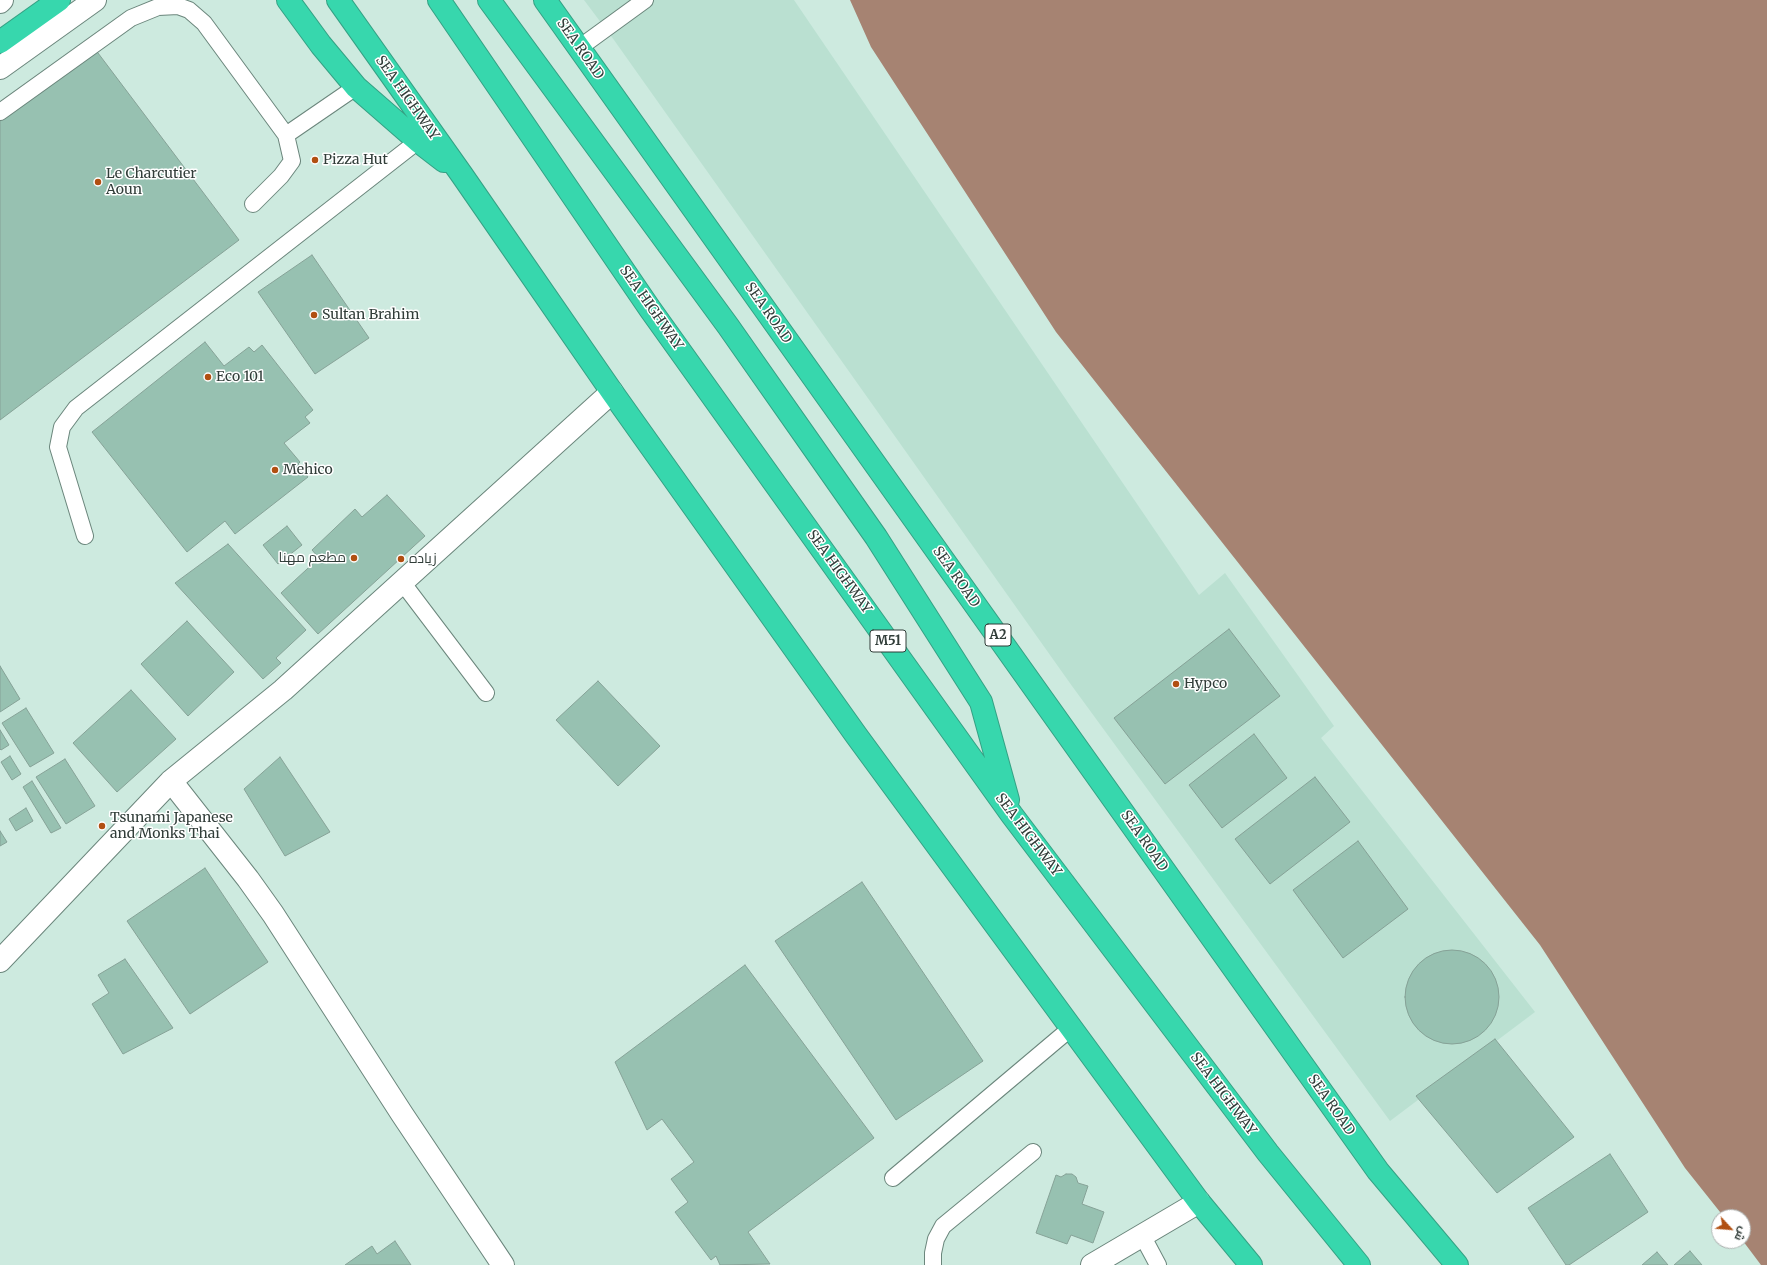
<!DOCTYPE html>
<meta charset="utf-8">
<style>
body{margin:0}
#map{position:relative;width:1767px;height:1265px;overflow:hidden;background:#cdeadf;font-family:Merriweather,Cairo,serif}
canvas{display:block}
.north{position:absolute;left:1711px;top:1209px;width:40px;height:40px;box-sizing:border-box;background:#fff;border:1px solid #adb1b0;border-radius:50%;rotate:116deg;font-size:11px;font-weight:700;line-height:16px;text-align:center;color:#313d39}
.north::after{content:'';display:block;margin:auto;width:14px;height:18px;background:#b14f11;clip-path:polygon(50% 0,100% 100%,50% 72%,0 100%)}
</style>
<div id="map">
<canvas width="1767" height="1265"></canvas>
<div class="north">ش</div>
</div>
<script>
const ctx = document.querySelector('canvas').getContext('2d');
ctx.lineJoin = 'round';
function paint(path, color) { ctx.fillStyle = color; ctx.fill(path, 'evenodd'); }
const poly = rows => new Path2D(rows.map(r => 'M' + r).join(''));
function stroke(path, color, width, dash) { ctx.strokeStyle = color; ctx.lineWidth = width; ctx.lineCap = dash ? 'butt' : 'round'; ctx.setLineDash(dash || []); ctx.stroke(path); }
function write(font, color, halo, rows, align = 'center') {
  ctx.font = font + ' Merriweather,Cairo,serif'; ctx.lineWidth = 3; ctx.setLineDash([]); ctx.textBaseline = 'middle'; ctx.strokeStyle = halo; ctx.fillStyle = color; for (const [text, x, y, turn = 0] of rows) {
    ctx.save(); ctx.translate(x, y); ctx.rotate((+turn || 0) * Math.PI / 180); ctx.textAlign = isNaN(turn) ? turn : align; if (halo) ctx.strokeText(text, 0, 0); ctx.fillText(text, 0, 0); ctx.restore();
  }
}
paint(poly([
 [584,0,794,0,1199,595,1225,573,1334,726,1321,738,1535,1012,1390,1121,1072,686,614,40]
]), '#bae0d1');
paint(poly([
 [850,0,1767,0,1767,1265,1761,1265,1743,1241,1743,1217,1724,1217,1685,1168,1540,945,1056,332,871,47]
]), '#a68372');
const building = poly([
 [95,49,239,240,0,420,0,121,95,49],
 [312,255,369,338,315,374,258,292,312,255],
 [205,342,224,366,249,347,254,352,262,345,313,410,305,417,310,423,284,443,300,462,298,464,308,477,235,534,225,521,187,552,92,432,205,342],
 [387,495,425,536,318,634,281,593,319,558,312,550,355,509,362,517,387,495],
 [287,526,302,545,278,564,263,545,287,526],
 [228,544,306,630,276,658,281,663,263,679,175,583,228,544],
 [187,621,234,672,188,716,141,664,187,621],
 [1229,629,1280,696,1165,784,1114,718,1229,629],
 [0,666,20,699,0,712,0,666],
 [598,681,660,746,618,786,556,720,598,681],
 [131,690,176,739,117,792,73,743,131,690],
 [26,708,54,753,30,767,2,723,26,708],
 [0,730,9,745,1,750,0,749,0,730],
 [1254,734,1287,778,1222,828,1189,785,1254,734],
 [10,756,21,774,12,780,1,762,10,756],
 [280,757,330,832,285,856,244,789,280,757],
 [65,759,95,806,66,824,36,777,65,759],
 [1315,777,1350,822,1270,884,1235,839,1315,777],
 [32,781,61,828,51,833,23,787,32,781],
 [26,808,33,821,16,831,9,819,26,808],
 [0,831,7,842,0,846,0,831],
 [1358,841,1408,909,1343,958,1293,890,1358,841],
 [205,868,268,962,190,1014,127,921,205,868],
 [862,882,983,1061,896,1120,775,941,862,882],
 '1405 997a47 47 0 1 1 94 0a47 47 0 1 1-94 0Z',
 [125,959,173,1028,123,1054,92,1004,109,993,98,975,125,959],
 [745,965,874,1138,748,1232,770,1264,720,1265,716,1256,711,1260,675,1212,688,1202,671,1179,694,1162,662,1119,647,1130,615,1062,745,965],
 [1495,1039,1574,1137,1497,1193,1416,1096,1495,1039],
 [1610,1154,1648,1212,1569,1265,1566,1265,1528,1208,1610,1154],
 [1066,1174,1072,1174,1076,1177,1078,1183,1088,1186,1082,1204,1104,1212,1093,1243,1071,1235,1067,1244,1036,1233,1056,1175,1061,1177,1066,1174],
 [395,1241,411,1265,345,1265,372,1246,377,1254,395,1241],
 [1690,1251,1702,1265,1674,1265,1690,1251],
 [1657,1252,1668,1265,1642,1265,1657,1252]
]);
paint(building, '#97c1b1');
stroke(building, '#86a297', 1);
const lane = poly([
 [579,48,645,0],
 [0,112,131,18,158,7,178,6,189,10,204,23,286,135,292,161,281,176,253,204],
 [286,135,356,87],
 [85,536,58,447,62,427,76,408,418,141],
 [402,582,486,693],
 [893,1178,1071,1028],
 [1142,1235,1158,1265],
 [933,1265,933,1253,936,1239,943,1226,1033,1152]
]);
const street = poly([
 [0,2,2,0],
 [0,68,95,0],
 [171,781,248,879,273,914,402,1114,503,1265],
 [0,961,171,781,283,690,612,392],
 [1092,1265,1199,1202]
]);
const highway = poly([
 [288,0,321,45,356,87,418,141,444,161],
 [338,0,462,175,612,392,856,735,1199,1202,1251,1265],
 [439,0,650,309,1012,815,1268,1153,1359,1265],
 [489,0,728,326,876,537,981,702,1008,800],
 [545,0,1378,1171,1457,1265],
 [0,42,59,0]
]);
stroke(lane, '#6b867c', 18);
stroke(street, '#6b867c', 24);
stroke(highway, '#35a184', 24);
stroke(lane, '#fff', 16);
stroke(street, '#fff', 22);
stroke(highway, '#37d7ad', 22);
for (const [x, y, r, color] of [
 [315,160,4,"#b14f11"],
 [98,182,4,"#b14f11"],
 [314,315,4,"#b14f11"],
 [208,377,4,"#b14f11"],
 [275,470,4,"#b14f11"],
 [354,558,4,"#b14f11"],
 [401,559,4,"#b14f11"],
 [1176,684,4,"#b14f11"],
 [102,826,4,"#b14f11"]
]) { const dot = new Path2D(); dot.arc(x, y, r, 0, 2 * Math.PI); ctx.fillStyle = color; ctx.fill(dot); stroke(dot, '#fff', 1.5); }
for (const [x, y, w] of [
 [998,635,26],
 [888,641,36]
]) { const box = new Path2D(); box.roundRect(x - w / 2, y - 11, w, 22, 3); ctx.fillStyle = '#fff'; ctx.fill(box); stroke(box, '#313d39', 1); }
write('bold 13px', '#313d39', null, [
 ["A2",998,635],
 ["M51",888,641]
]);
write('14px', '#313d39', '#fff', [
 ["SEA ROAD",580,49,55],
 ["SEA HIGHWAY",407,98,55],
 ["SEA HIGHWAY",651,308,55],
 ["SEA ROAD",768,313,55],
 ["SEA HIGHWAY",839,572,54],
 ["SEA ROAD",956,577,55],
 ["SEA HIGHWAY",1028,835,53],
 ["SEA ROAD",1144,841,55],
 ["SEA HIGHWAY",1223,1094,53],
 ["SEA ROAD",1331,1105,55]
]);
write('14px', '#313d39', '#fff', [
 ["Pizza Hut",323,160],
 ["Le Charcutier",106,174],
 ["Aoun",106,190],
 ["Sultan Brahim",322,315],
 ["Eco 101",216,377],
 ["Mehico",283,470],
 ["مطعم مهنا",346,558,"right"],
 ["زياده",409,559],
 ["Hypco",1184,684],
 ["Tsunami Japanese",110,818],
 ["and Monks Thai",110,834]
], 'left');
</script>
